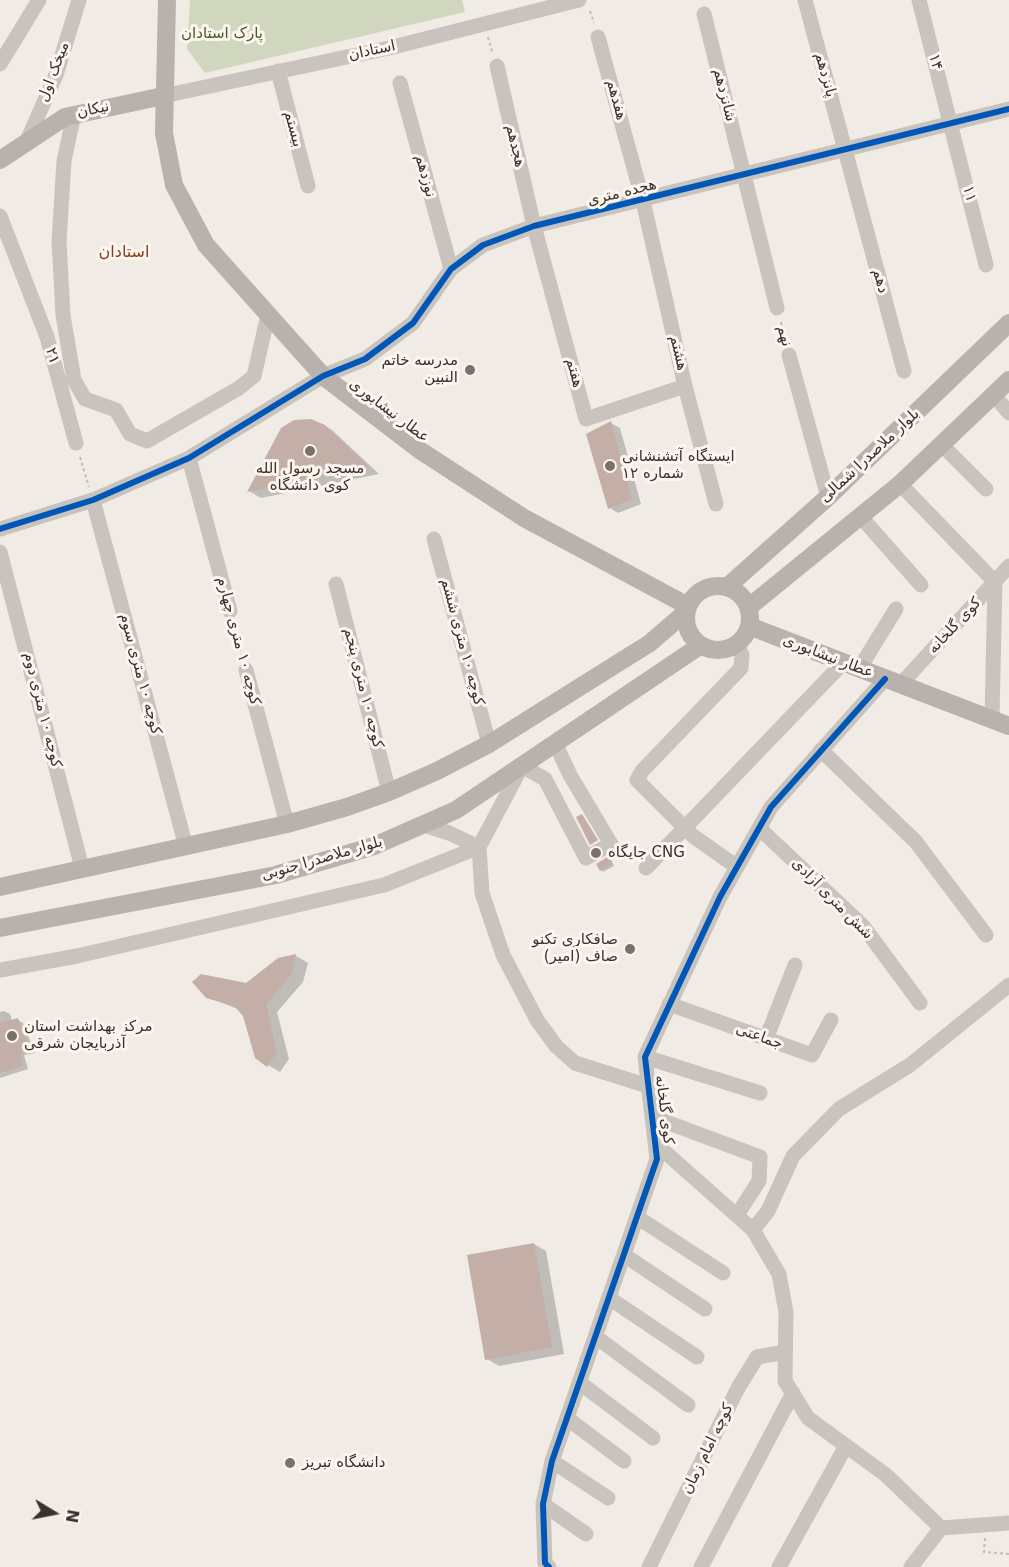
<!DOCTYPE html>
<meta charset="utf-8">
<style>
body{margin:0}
#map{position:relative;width:1009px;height:1567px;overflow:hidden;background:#f0ebe5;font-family:"DejaVu Sans",sans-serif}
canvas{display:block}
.north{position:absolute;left:24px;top:1483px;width:60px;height:60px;-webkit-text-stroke:4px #fbf5ee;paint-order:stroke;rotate:100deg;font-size:16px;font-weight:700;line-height:24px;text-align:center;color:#3b302b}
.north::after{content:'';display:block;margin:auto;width:21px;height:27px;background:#3b302b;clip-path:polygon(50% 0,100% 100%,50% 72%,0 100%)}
</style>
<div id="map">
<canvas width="1009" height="1567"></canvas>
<div class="north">N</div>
</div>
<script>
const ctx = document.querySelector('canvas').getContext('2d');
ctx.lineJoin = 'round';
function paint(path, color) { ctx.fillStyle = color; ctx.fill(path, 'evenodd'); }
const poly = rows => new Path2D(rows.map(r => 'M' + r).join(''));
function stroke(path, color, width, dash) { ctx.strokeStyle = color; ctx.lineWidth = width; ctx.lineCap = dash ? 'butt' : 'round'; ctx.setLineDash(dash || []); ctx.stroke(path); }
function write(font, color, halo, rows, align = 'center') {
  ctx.font = font + ' "DejaVu Sans","Noto Naskh Arabic",sans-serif'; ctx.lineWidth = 6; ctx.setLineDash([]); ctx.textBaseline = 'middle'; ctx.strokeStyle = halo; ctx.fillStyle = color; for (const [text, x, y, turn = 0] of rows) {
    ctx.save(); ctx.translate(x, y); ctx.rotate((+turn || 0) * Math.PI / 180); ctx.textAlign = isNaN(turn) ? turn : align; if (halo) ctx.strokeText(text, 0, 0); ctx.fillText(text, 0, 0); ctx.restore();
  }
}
paint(poly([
 [190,0,462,0,465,12,205,73,187,49]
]), '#d1d6bf');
paint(poly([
 [294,422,319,423,332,430,379,474,261,498,249,491],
 [611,423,620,428,641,504,618,513,610,508],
 [609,858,614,866,603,872,601,870],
 [296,956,308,963,303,982,277,1012,289,1059,280,1072,268,1065,245,1015,240,1010,207,997,246,984,279,959],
 [4,1011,10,1014,12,1021,17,1019,23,1023,35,1053,24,1055,28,1069,0,1078,0,1012],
 [534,1244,546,1251,564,1354,499,1366,487,1359]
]), '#0003');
paint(poly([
 [311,419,325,425,369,467,247,492,281,428,294,420],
 [611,421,632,499,608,509,586,434],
 [582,814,598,840,590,845,576,817],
 [609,856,613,864,600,871,596,864],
 [296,954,291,975,266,1005,277,1052,267,1067,255,1058,243,1016,234,1006,206,998,192,982,201,974,246,983,278,958],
 [18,1018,30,1051,20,1053,23,1066,0,1073,0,1023],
 [534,1243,552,1347,485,1360,467,1255]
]), '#c3afa7');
stroke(poly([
 [590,11,594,23],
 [488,37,492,52],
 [781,322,785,340],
 [80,457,89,487],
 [234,625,242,657],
 [985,1538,984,1552,1009,1554]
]), '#c2bbb6', 2, [3, 3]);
stroke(poly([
 [805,0,904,371],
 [919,0,986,265],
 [704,14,777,308],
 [598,37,643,201,685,386,716,504],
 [0,64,39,0],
 [497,66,534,226,586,419,685,386],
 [278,71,308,186],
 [400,83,451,269],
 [163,96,389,48,579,0],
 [74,114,64,161,59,241,63,315,74,380,85,399,116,410,130,434,147,441,239,388,254,376,268,315],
 [26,143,56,75,79,0],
 [0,216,47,337,76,443],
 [789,355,828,497],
 [994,395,1009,413],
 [942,445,986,489],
 [189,458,230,611],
 [900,484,995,582,992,717],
 [93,500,186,847],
 [861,517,921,585],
 [0,529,93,500,189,458,323,376,365,359,413,323,451,269,483,245,534,226,1009,109],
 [434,539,489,744],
 [0,552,82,868],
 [336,584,389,792],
 [859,669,896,609],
 [246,670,287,824],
 [900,685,1009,566],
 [821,750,916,842,986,935],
 [424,825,449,833,479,847,522,766,545,779,586,858,611,844,570,775,555,743],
 [759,828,863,926,920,1003],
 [737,867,693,836,637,780,642,771,741,668,742,655,737,644],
 [646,868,843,663],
 [0,970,77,956,384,885,479,847,482,893,503,955,537,1020,556,1046,575,1063,648,1086],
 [669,1004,812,1055,831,1020],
 [766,1039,795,965],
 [645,1057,760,1093],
 [653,1117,760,1157,759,1181,737,1215],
 [656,1144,753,1230,779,1274,786,1312,785,1381,808,1418,886,1475,941,1528],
 [637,1217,723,1273],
 [753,1230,768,1211,793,1156,839,1109,910,1065,1009,985],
 [624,1255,705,1309],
 [609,1298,697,1357],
 [596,1337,688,1405],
 [580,1383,653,1438],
 [568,1419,624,1461],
 [552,1461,608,1498],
 [543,1504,586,1534],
 [549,1567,545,1563,543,1504,552,1461,657,1159,645,1057,720,897,771,807,885,679],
 [649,1567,738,1388,757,1357,785,1352],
 [701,1567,793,1393],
 [779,1567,846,1446],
 [911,1567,941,1528,1009,1523]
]), '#c9c3be', 15);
stroke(poly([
 [167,0,164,133,174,185,206,245,323,376,421,451,524,518,688,606],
 [0,160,65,117,163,96],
 '686 618a32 32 0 1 1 64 0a32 32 0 1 1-64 0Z',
 [727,587,828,497,1009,323],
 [749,607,900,484,1009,380],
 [749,626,1009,726],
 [0,887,287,824,347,807,389,792,437,771,489,744,650,643,687,611],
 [0,928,276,875,374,846,456,810,701,645]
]), '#b8b1ad', 18);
stroke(poly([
 [0,529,93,500,189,458,323,376,365,359,413,323,451,269,483,245,534,226,1009,109],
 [549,1567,545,1563,543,1504,552,1461,657,1159,645,1057,720,897,771,807,885,679]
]), '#0057b8', 6);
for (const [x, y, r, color] of [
 [470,370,6,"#7a716c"],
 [310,451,6,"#7a716c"],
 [610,466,6,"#7a716c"],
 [596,853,6,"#7a716c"],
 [630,949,6,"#7a716c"],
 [12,1036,6,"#7a716c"],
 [290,1463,6,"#7a716c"]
]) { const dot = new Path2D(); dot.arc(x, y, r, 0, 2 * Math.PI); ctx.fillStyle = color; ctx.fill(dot); stroke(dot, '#fbf5ee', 2); }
write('15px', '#4a5a2e', '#fbf5ee', [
 ["پارک استادان",222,34]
]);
write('15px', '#3b302b', '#fbf5ee', [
 ["استادان",372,51,-12],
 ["۱۴",935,62,75],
 ["میخک اول",54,72,-69],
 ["پانزدهم",825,75,75],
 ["شانزدهم",724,95,76],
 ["هفدهم",616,100,75],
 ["نیکان",93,110,-12],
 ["بیستم",293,129,75],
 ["هجدهم",515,146,77],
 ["نوزدهم",425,176,75],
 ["هجده متری",622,193,-14],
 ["۱۱",969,194,76],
 ["دهم",880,281,75],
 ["نهم",784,336,75],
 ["هشتم",678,353,77],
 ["۲۱",52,356,74],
 ["هفتم",574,373,75],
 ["عطار نیشابوری",389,411,37],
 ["بلوار ملاصدرا شمالی",870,456,-43],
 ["کوی گلخانه",955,626,-47],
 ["کوچه ۱۰ متری چهارم",238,641,75],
 ["کوچه ۱۰ متری ششم",462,642,75],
 ["عطار نیشابوری",828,657,21],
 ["کوچه ۱۰ متری سوم",140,674,75],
 ["کوچه ۱۰ متری پنجم",363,688,76],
 ["کوچه ۱۰ متری دوم",42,710,76],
 ["بلوار ملاصدرا جنوبی",322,859,-16],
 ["شش متری آزادی",832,899,45],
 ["جماعتی",759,1037,20],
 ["کوی گلخانه",664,1110,83],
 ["کوچه امام زمان",708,1449,-64]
]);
write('15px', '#3b302b', '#fbf5ee', [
 ["مدرسه خاتم",458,361,"right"],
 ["النبین",458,378,"right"],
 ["ایستگاه آتشنشانی",622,457],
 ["شماره ۱۲",622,474],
 ["مسجد رسول الله",310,469,"center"],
 ["کوی دانشگاه",310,486,"center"],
 ["جایگاه CNG",608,853],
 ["صافکاری تکنو",618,940,"right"],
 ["صاف (امیر)",618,957,"right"],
 ["مرکز بهداشت استان",24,1027],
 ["آذربایجان شرقی",24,1044],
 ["دانشگاه تبریز",302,1463]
], 'left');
write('16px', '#8c3b22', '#fbf5ee', [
 ["استادان",124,253]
]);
</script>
